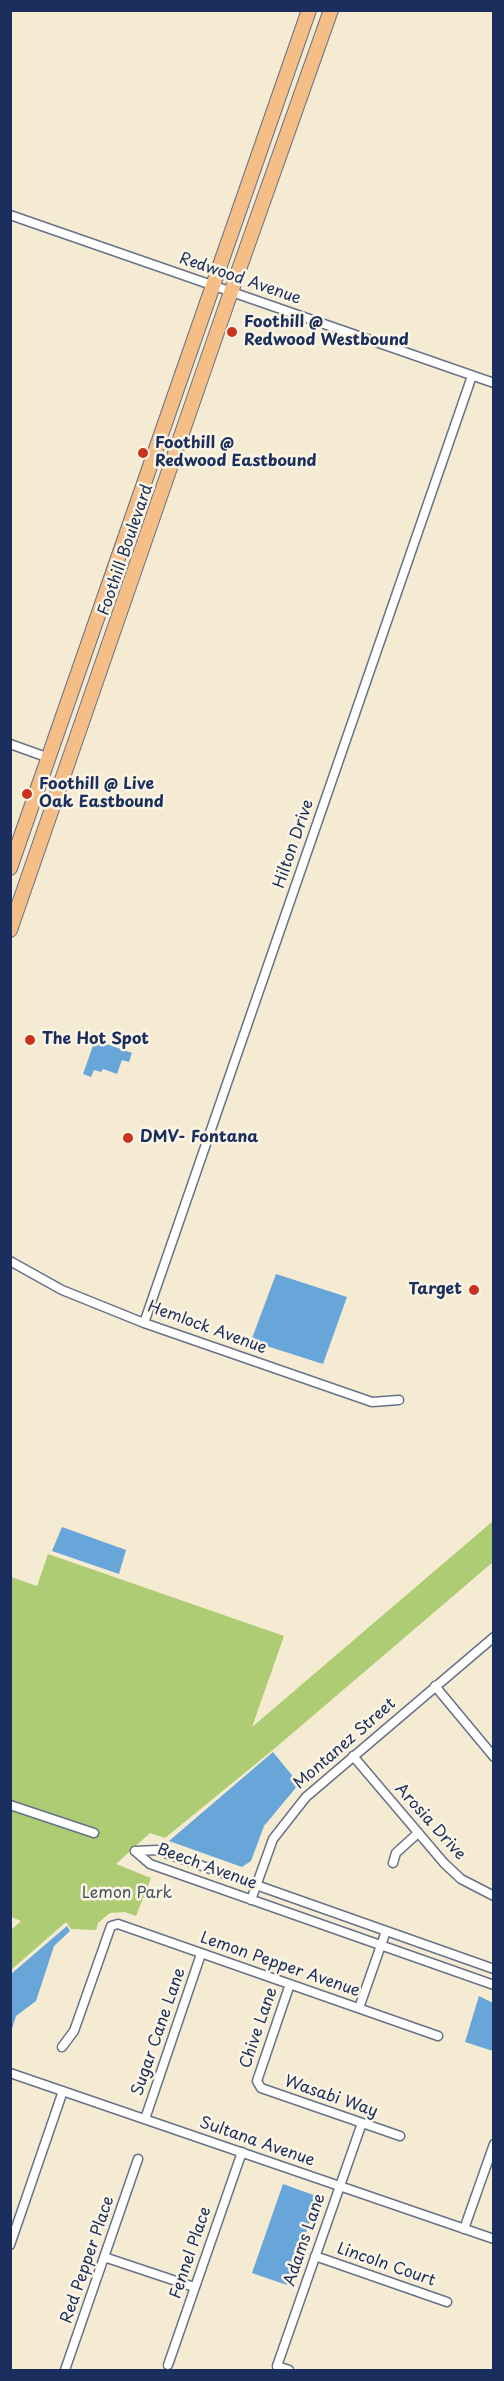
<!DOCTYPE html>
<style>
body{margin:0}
#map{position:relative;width:504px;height:2381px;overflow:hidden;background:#f4ebd2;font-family:"Playpen Sans",sans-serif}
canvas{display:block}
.frame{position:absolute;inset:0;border:12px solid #1b2f5e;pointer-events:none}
</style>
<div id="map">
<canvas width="504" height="2381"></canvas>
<div class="frame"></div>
</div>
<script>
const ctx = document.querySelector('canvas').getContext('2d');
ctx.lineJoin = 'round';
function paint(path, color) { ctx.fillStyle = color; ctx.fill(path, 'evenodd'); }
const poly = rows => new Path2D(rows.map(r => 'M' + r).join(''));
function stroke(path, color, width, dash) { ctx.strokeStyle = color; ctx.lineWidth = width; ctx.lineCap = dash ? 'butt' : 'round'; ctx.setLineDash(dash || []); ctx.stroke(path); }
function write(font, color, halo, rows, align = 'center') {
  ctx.font = font + ' "Playpen Sans",sans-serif'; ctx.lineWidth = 5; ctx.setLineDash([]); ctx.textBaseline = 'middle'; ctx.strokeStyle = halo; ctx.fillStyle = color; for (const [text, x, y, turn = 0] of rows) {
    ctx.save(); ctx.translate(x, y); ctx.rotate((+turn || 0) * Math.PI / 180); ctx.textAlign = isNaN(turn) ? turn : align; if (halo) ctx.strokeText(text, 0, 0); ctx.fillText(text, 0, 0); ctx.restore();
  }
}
paint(poly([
 [493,1521,493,1562,274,1749,165,1838,150,1833,116,1864,151,1878,136,1916,125,1912,110,1913,98,1923,96,1930,71,1929,66,1922,11,1970,11,1930,21,1921,11,1917,11,1577,37,1586,48,1554,284,1636,252,1727]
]), '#aecc73');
paint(poly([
 [95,1040,132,1053,129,1062,122,1060,117,1074,103,1069,101,1072,94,1070,91,1077,83,1074],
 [276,1274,347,1297,323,1364,251,1341],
 [62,1527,126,1550,119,1574,52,1551],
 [273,1752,299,1784,264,1826,251,1861,242,1867,169,1841],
 [67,1926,70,1931,54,1946,36,2001,16,2016,11,2032,11,1974],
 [479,1996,493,2003,493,2051,465,2042],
 [283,2184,319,2197,287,2285,252,2273]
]), '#68a5d9');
const street = poly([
 [10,215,494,383],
 [10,744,49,758],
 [10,1261,62,1290,144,1323,372,1402,399,1400],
 [144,1323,472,376],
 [435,1686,494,1757],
 [353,1756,444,1863,461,1879,494,1896],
 [10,1805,94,1833],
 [135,1851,150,1864,494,1985],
 [135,1851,157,1850,494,1969],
 [393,1863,396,1853,418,1833],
 [251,1900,273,1839,306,1797,494,1637],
 [290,1984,257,2081,261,2088,400,2136],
 [359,2008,386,1931],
 [62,2047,74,2031,111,1926,118,1924,438,2036],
 [10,2073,494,2239],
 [145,2119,201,1954],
 [464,2229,494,2144],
 [10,2245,63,2091],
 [315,2256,447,2302],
 [104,2257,194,2287],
 [168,2365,242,2152],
 [65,2370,138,2159],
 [289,2370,277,2366,362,2123]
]);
const primary = poly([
 [10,868,309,10],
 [10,930,225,309,331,10]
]);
stroke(street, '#677187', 11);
stroke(primary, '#677187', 16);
stroke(street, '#fff', 8);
stroke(primary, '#f6be87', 14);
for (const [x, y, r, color] of [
 [232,332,6,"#c8321e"],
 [143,453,6,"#c8321e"],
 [27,794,6,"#c8321e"],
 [30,1040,6,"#c8321e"],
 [128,1138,6,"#c8321e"],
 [474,1290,6,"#c8321e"]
]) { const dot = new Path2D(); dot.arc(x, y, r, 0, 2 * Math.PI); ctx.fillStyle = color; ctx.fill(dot); stroke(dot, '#fcf5e5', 2); }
write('16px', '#1b2f5e', '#fcf5e5', [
 ["Redwood Avenue",240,279,19],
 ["Foothill Boulevard",126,550,-71],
 ["Hilton Drive",294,844,-71],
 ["Hemlock Avenue",207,1328,20],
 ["Montanez Street",345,1744,-41],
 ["Arosia Drive",430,1822,48],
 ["Beech Avenue",207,1867,20],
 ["Lemon Pepper Avenue",280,1965,19],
 ["Chive Lane",259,2028,-71],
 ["Sugar Cane Lane",159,2032,-71],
 ["Wasabi Way",331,2097,19],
 ["Sultana Avenue",257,2142,19],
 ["Adams Lane",305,2240,-71],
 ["Fennel Place",191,2253,-71],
 ["Red Pepper Place",88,2260,-71],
 ["Lincoln Court",386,2265,19]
]);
write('bold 16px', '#1b2f5e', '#fcf5e5', [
 ["Foothill @",244,323],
 ["Redwood Westbound",244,341],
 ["Foothill @",155,444],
 ["Redwood Eastbound",155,462],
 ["Foothill @ Live",39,785],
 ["Oak Eastbound",39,803],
 ["The Hot Spot",42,1040],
 ["DMV- Fontana",140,1138],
 ["Target",462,1290,"right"]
], 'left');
write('16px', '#405663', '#fcf5e5', [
 ["Lemon Park",127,1894]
]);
</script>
